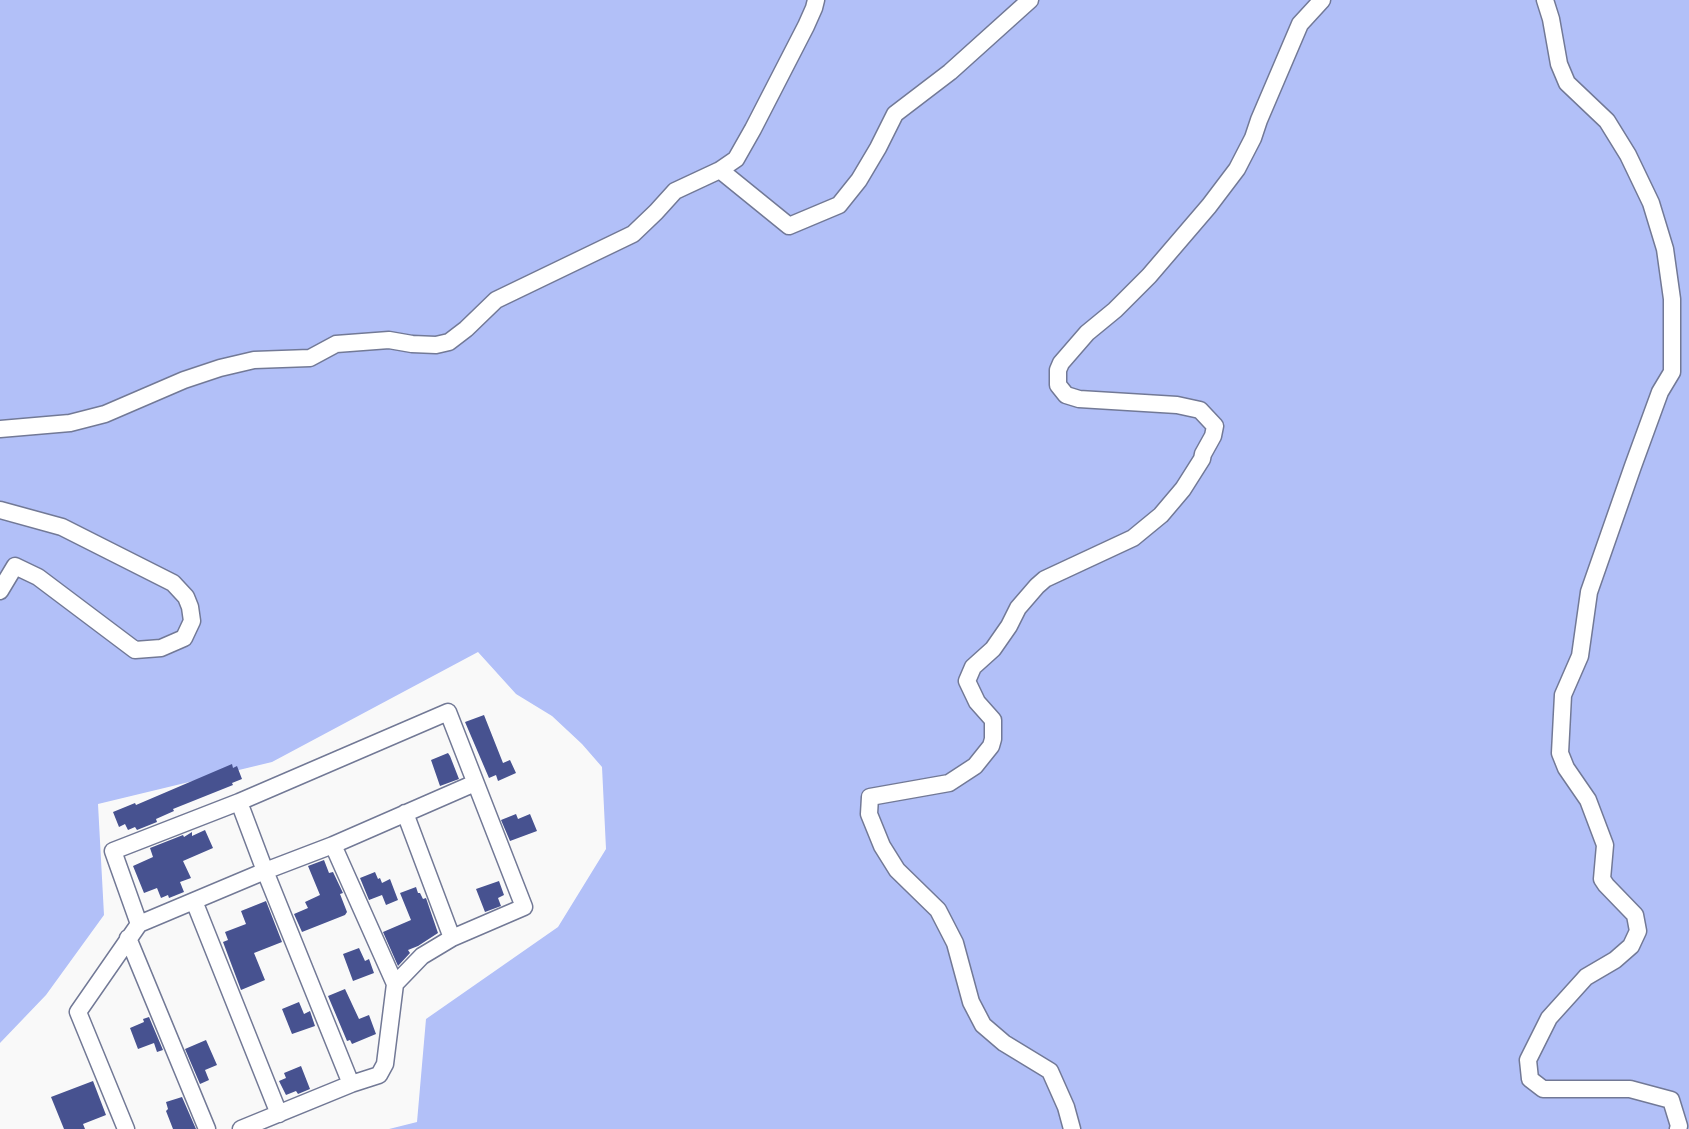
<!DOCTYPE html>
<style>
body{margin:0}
canvas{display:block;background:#f9f9f9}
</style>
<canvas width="1689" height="1129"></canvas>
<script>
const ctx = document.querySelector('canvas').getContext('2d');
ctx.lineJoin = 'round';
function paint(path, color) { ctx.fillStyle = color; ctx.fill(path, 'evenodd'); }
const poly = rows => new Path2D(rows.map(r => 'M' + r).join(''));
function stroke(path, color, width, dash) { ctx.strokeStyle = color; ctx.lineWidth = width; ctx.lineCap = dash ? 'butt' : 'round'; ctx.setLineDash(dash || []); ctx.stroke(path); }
paint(poly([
 [0,0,1689,0,1689,1129,389,1129,417,1122,426,1019,558,927,606,849,602,767,582,744,552,716,516,694,478,652,272,762,98,804,104,915,46,995,0,1043]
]), '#b2c0f8');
paint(poly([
 [484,715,503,763,510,760,516,773,498,781,496,775,489,778,465,722],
 [448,753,450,756,459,779,440,786,431,760],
 [232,764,233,768,237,766,242,779,232,783,233,785,173,809,174,811,156,819,157,822,137,830,135,827,128,830,125,824,119,827,113,812,135,803,136,805],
 [516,814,518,819,530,814,537,831,510,841,501,820],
 [205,830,213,848,183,861,191,878,180,882,184,892,169,898,168,895,161,898,157,888,144,893,133,866,153,857,150,848,183,835,184,837,192,832,192,836],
 [324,860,329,873,333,872,343,893,340,894,347,912,345,915,302,932,294,914,308,908,305,902,320,895,308,866],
 [375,872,378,879,380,878,382,883,390,879,398,900,386,905,382,895,369,900,360,878],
 [499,881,504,895,498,898,501,906,485,912,476,889],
 [416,887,418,893,420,893,423,899,426,898,438,933,418,946,408,950,410,953,398,966,383,932,411,920,400,893],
 [266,901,282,942,254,953,265,980,241,990,223,942,228,940,225,932,246,924,241,911],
 [359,948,365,961,369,959,374,973,353,981,343,954],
 [345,989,359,1019,369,1015,376,1034,352,1044,350,1040,347,1041,328,996],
 [299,1002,304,1014,310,1011,315,1026,292,1034,282,1009],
 [149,1017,163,1050,157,1052,154,1043,138,1049,130,1028,144,1022,143,1019],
 [206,1040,217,1065,205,1070,209,1080,200,1084,185,1049],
 [301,1066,310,1089,298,1094,296,1091,286,1095,279,1081,286,1078,284,1073],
 [93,1081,106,1115,83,1124,85,1129,64,1129,51,1097],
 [182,1097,196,1129,173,1129,166,1111,168,1109,166,1102]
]), '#475290');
const minor = poly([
 [1545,0,1551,19,1559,64,1567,83,1607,121,1628,155,1651,203,1665,249,1672,299,1672,372,1660,392,1633,466,1589,592,1580,656,1563,695,1560,753,1566,768,1588,800,1605,845,1602,879,1606,885,1635,915,1638,931,1631,946,1615,960,1586,977,1549,1018,1528,1060,1530,1079,1543,1089,1630,1089,1671,1100,1679,1126,1678,1129],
 [720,170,789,226,839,205,859,180,878,148,895,114,950,72,1030,0],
 [0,429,70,423,105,414,184,380,220,368,254,360,310,358,336,344,389,340,412,344,436,345,449,342,466,329,496,300,633,234,656,212,675,191,720,170,736,159,753,129,806,26,814,8,816,0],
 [0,510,62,527,173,583,186,597,190,607,192,621,184,638,161,648,135,650,38,577,15,566,0,591],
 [239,802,265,871,351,1084],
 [405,813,452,938],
 [333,845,395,984],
 [194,901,279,1114],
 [139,924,113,851,239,802,448,712,524,907,452,938,422,956,395,984,385,1064,379,1075,351,1084,241,1129],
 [128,938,207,1129],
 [126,1129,78,1012,139,924,265,871,333,845,475,783],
 [1072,1129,1066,1107,1050,1071,1004,1043,983,1025,971,1002,955,943,938,910,897,870,882,846,869,814,870,797,949,783,975,766,991,746,993,739,993,720,977,702,967,681,973,667,993,649,1009,626,1018,608,1037,586,1045,579,1133,538,1161,515,1183,489,1202,459,1203,454,1213,436,1215,426,1200,410,1177,405,1079,399,1066,395,1058,385,1058,370,1061,363,1087,333,1115,310,1149,276,1209,206,1237,169,1253,138,1259,120,1300,24,1322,0]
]);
stroke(minor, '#727996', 19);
stroke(minor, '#fff', 16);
</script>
